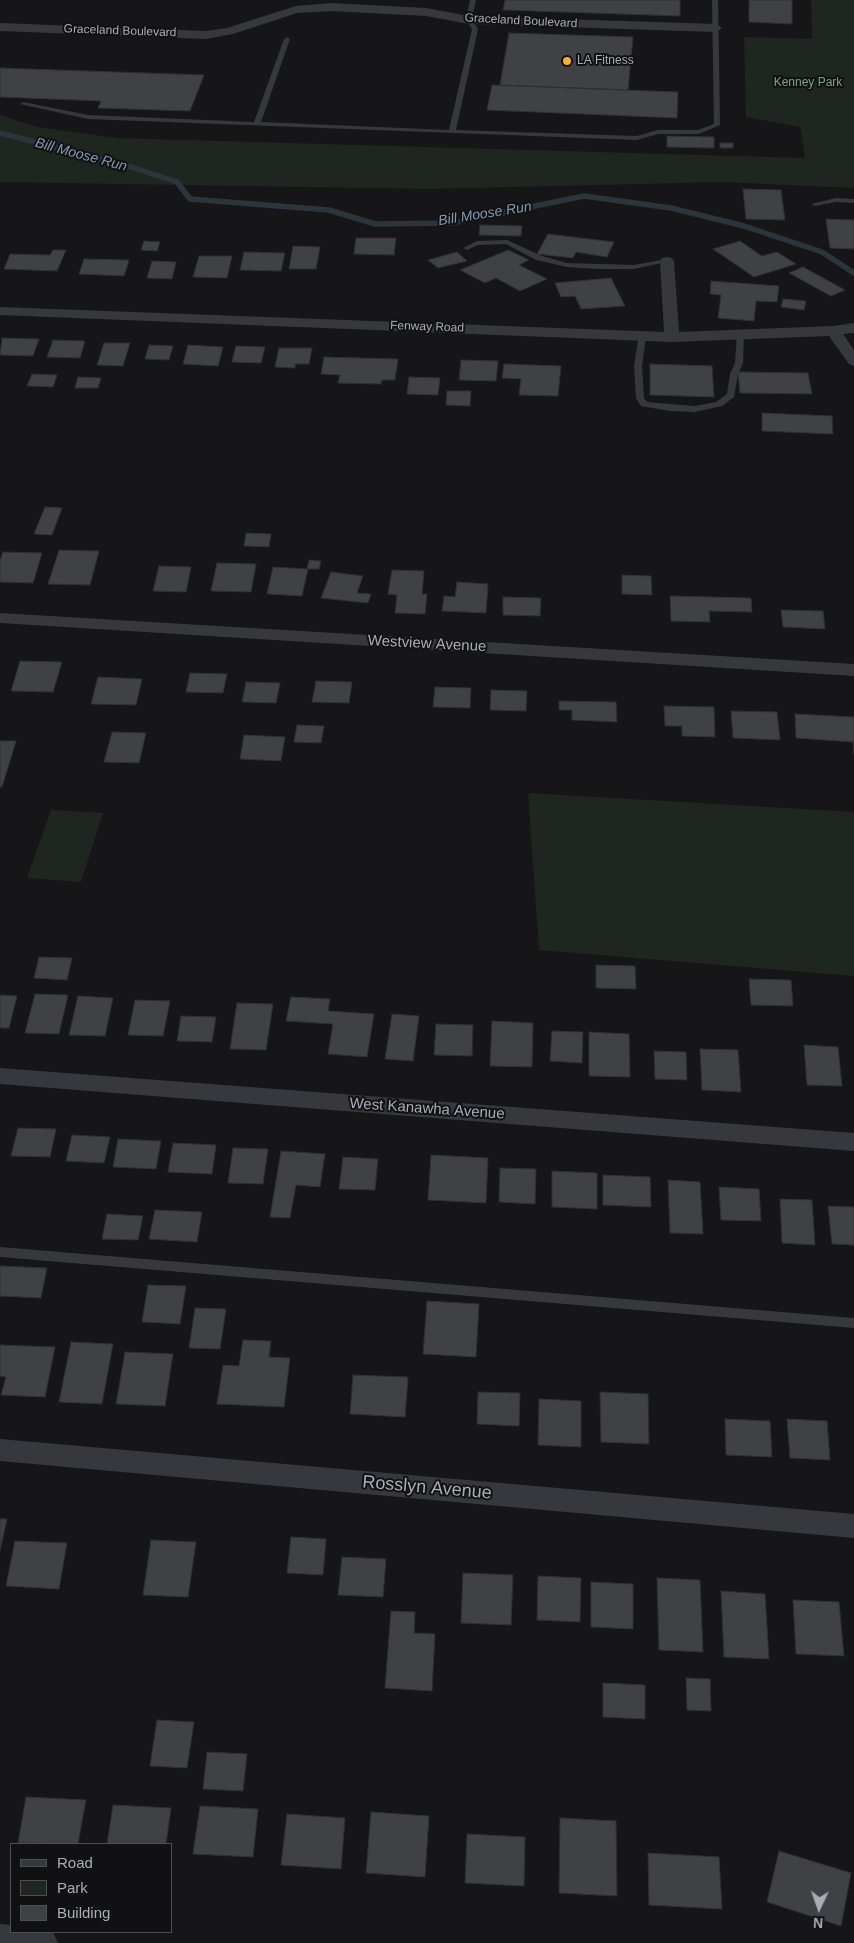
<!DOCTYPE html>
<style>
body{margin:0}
#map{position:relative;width:854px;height:1943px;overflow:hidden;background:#161618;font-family:Helvetica,sans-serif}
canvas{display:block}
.legend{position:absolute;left:10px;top:1843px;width:162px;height:90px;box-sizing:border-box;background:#111113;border:1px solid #4d4f55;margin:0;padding:6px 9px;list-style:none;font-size:15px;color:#a8adb8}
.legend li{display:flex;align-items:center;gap:10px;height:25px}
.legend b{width:25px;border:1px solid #4d4f55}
.north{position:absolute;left:794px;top:1883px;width:50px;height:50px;-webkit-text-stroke:4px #111113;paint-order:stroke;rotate:183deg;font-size:14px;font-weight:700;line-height:20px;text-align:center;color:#a8adb8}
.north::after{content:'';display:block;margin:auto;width:18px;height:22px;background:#a8adb8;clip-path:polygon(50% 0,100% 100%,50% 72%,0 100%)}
</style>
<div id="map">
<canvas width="854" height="1943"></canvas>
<ul class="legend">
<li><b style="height:6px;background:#37383d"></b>Road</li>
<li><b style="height:14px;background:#1e261f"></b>Park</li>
<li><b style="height:14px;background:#404145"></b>Building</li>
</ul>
<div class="north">N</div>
</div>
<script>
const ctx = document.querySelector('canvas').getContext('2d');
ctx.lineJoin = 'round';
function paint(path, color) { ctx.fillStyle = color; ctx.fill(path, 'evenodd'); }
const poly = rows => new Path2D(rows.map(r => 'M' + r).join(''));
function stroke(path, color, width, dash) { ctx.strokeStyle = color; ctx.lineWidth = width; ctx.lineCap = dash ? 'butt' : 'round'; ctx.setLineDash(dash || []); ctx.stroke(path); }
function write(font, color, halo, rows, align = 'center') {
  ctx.font = font + ' Helvetica,sans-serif'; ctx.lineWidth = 4; ctx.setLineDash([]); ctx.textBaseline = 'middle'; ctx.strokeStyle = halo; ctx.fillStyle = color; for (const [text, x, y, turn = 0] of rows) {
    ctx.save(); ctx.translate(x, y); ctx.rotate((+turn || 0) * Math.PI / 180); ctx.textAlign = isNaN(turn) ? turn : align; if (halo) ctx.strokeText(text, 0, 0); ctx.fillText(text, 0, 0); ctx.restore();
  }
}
paint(poly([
 [811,0,854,0,854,188,723,182,428,189,0,182,0,115,37,127,117,138,805,158,800,127,746,117,744,37,812,39],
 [528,793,854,812,854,976,539,950],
 [51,810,103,813,81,882,27,878]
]), '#1e261f');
stroke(poly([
 [0,133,131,167,177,182,190,199,329,210,375,224,452,223,584,196,671,208,744,226,822,252,854,273]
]), '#2c353c', 5.5);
const building = poly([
 [505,0,680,0,680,16,503,10,505,0],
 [749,0,792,0,792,24,749,22,749,0],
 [509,33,633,37,628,90,500,85,509,33],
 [0,68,204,75,190,111,98,108,101,101,0,97,0,68],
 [492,85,678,92,677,118,487,110,492,85],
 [667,136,714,137,714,148,667,147,667,136],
 [720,143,733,143,733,148,720,148,720,143],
 [743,189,781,190,785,220,746,219,743,189],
 [826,219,854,220,854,249,830,248,826,219],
 [480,225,522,226,521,236,479,235,480,225],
 [548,234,614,242,607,257,576,252,573,258,537,254,548,234],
 [356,238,396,238,394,255,354,254,356,238],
 [144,241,160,242,157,251,141,250,144,241],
 [740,241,762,256,777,252,796,264,754,277,713,249,740,241],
 [293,246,320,247,316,269,289,269,293,246],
 [53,250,66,250,57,271,4,269,10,254,50,255,53,250],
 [508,250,529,260,519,265,547,279,520,291,496,278,485,283,460,270,508,250],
 [244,252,285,253,281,271,240,270,244,252],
 [457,252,467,261,438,268,428,260,457,252],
 [199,256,232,256,227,278,193,277,199,256],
 [84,259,129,260,124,276,79,274,84,259],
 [152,261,176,262,172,279,147,278,152,261],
 [803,267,845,290,831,296,789,273,803,267],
 [611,278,625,306,581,309,575,296,561,297,555,283,611,278],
 [711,281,779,286,777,302,756,301,754,321,718,318,721,295,710,294,711,281],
 [783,299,806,301,804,310,781,307,783,299],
 [2,338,39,339,33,356,0,355,2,338],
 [53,340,85,341,80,358,47,357,53,340],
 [104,343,130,343,123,366,97,365,104,343],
 [149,345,173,346,169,360,145,359,149,345],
 [188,345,223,347,218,366,183,364,188,345],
 [236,346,265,347,261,363,232,362,236,346],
 [279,348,312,348,309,364,295,364,295,368,275,367,279,348],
 [324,357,398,359,395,380,382,380,381,384,338,383,340,375,321,374,324,357],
 [461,360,498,361,496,381,459,380,461,360],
 [504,364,561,366,558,396,519,395,521,379,502,378,504,364],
 [650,364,712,366,714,397,650,395,650,364],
 [738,372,808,373,812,394,740,393,738,372],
 [32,374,57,375,53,387,27,386,32,374],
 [78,377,101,378,98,388,75,388,78,377],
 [409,377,440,378,438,395,407,394,409,377],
 [447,391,471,391,470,406,446,405,447,391],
 [762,413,832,416,833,434,762,431,762,413],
 [45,507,62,508,52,535,34,534,45,507],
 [246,533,271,534,269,547,244,546,246,533],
 [59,550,99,551,90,585,48,584,59,550],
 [3,552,42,553,33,583,0,582,0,560,3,552],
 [309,560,321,561,319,569,308,569,302,596,267,594,273,567,307,569,309,560],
 [217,563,256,564,251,592,211,591,217,563],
 [159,566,191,567,186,592,153,591,159,566],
 [392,570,424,571,422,594,427,594,425,614,395,613,397,595,388,594,392,570],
 [331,572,363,576,357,593,371,594,368,603,321,598,331,572],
 [622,575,651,576,652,595,622,594,622,575],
 [457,582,488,584,486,613,442,611,444,596,455,597,457,582],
 [670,596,751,598,752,612,709,611,710,622,671,621,670,596],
 [503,597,541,598,540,616,503,615,503,597],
 [781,610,823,611,825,629,783,627,781,610],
 [20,661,62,662,53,692,11,691,20,661],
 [190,673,227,674,223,693,186,692,190,673],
 [98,677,142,679,136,705,91,704,98,677],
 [316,681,352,682,349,703,312,702,316,681],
 [246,682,280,683,276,703,242,702,246,682],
 [435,687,471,688,470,708,433,707,435,687],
 [491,690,527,691,526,711,490,710,491,690],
 [559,701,616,702,617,722,572,720,572,710,559,710,559,701],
 [664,706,714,707,715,737,682,736,682,726,665,726,664,706],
 [731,711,777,712,780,740,733,738,731,711],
 [795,714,854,717,854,755,853,742,796,738,795,714],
 [297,725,324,726,321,743,294,742,297,725],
 [112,732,146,733,139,763,104,762,112,732],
 [244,735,285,737,281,761,240,759,244,735],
 [0,741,16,741,2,787,0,787,0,741],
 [39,957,72,958,67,980,34,978,39,957],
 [596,965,635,966,636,989,596,988,596,965],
 [749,979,791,980,793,1006,751,1005,749,979],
 [35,994,68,995,59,1034,25,1033,35,994],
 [0,995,17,996,9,1028,0,1028,0,995],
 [78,996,113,998,105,1036,69,1035,78,996],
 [291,997,330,999,328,1011,374,1014,367,1057,328,1054,333,1024,286,1021,291,997],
 [135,1000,170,1001,163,1036,128,1035,135,1000],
 [237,1003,273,1004,266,1050,230,1049,237,1003],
 [392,1014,419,1016,413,1061,385,1059,392,1014],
 [181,1016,216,1017,212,1042,177,1041,181,1016],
 [492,1021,533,1023,532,1067,490,1066,492,1021],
 [436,1024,473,1025,472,1056,434,1055,436,1024],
 [552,1031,583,1032,582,1063,550,1061,552,1031],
 [589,1032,629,1034,630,1077,589,1076,589,1032],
 [804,1045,838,1047,842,1086,807,1085,804,1045],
 [700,1049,738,1050,741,1092,702,1090,700,1049],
 [654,1051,686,1052,687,1080,655,1079,654,1051],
 [18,1128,56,1129,50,1157,11,1156,18,1128],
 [72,1135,110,1137,104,1163,66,1161,72,1135],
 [118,1139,161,1141,156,1169,113,1167,118,1139],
 [173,1143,216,1145,212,1174,168,1172,173,1143],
 [233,1148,268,1149,263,1184,228,1183,233,1148],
 [281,1151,325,1154,320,1187,296,1185,290,1218,270,1217,281,1151],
 [431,1155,488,1158,486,1203,428,1200,431,1155],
 [343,1157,378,1159,375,1190,339,1189,343,1157],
 [500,1168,536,1169,535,1204,499,1202,500,1168],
 [552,1171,597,1173,597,1209,552,1207,552,1171],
 [603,1175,650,1177,651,1207,603,1205,603,1175],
 [668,1180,700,1182,703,1234,670,1233,668,1180],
 [719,1187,759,1189,761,1221,721,1220,719,1187],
 [780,1199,812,1200,815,1245,782,1243,780,1199],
 [828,1206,854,1207,854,1245,832,1244,828,1206],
 [155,1210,202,1212,197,1242,149,1239,155,1210],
 [107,1214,143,1216,138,1240,102,1239,107,1214],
 [0,1266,47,1268,41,1298,0,1296,0,1266],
 [148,1285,186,1286,180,1324,142,1322,148,1285],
 [427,1301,479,1304,476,1357,423,1354,427,1301],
 [195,1308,226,1309,220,1349,189,1348,195,1308],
 [243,1340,271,1341,269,1357,290,1358,284,1407,217,1404,223,1365,239,1366,243,1340],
 [71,1342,113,1344,102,1404,59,1402,71,1342],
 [0,1345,55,1347,45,1397,1,1395,6,1377,0,1376,0,1345],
 [125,1352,173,1354,165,1406,116,1404,125,1352],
 [353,1375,408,1377,405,1417,350,1414,353,1375],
 [478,1392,520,1393,519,1426,477,1424,478,1392],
 [600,1392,648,1394,649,1444,601,1442,600,1392],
 [539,1399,581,1401,581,1447,538,1445,539,1399],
 [725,1419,770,1421,772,1457,726,1455,725,1419],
 [787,1419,827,1421,830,1460,790,1458,787,1419],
 [0,1519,7,1519,0,1551,0,1519],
 [291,1537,326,1539,323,1575,287,1573,291,1537],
 [151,1540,196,1542,188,1597,143,1595,151,1540],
 [15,1541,67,1543,59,1589,6,1586,15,1541],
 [342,1557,386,1559,383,1597,338,1595,342,1557],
 [463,1573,513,1575,511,1625,461,1623,463,1573],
 [538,1576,581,1578,580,1622,537,1620,538,1576],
 [657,1578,700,1580,703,1652,659,1650,657,1578],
 [591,1582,633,1584,633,1629,591,1627,591,1582],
 [721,1591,765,1594,769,1659,724,1657,721,1591],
 [793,1600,839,1602,844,1656,796,1654,793,1600],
 [391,1611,415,1612,414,1633,435,1634,432,1691,385,1688,391,1611],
 [686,1678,710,1679,711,1711,687,1710,686,1678],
 [603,1683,645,1685,645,1719,603,1717,603,1683],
 [157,1720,194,1722,187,1768,150,1766,157,1720],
 [207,1752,247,1754,243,1791,203,1789,207,1752],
 [26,1797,86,1800,78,1844,18,1843,26,1797],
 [113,1805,171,1808,166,1844,107,1844,113,1805],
 [200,1806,258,1809,253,1857,193,1854,200,1806],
 [371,1812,429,1816,425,1877,366,1873,371,1812],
 [287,1814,345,1818,341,1869,281,1865,287,1814],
 [560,1818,616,1821,617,1896,559,1893,560,1818],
 [467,1834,525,1837,524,1886,465,1883,467,1834],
 [779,1851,851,1873,841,1926,767,1902,779,1851],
 [648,1853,719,1857,722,1909,649,1905,648,1853]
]);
paint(building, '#404145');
stroke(building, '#303034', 1);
paint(poly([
 [470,0,476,0,472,20,478,29,456,130,637,136,658,130,698,130,714,124,712,0,718,0,720,125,699,134,658,134,637,140,88,119,20,104,23,102,88,115,254,122,284,39,287,37,290,39,261,122,449,130,472,29,466,20,470,0],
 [836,198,854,199,854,203,836,202,815,206,811,204,836,198],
 [507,240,542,256,567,263,634,265,667,259,671,261,634,269,597,269,567,267,536,260,506,244,478,245,467,250,463,248,477,241,507,240],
 [737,332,744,334,743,363,738,374,734,397,722,406,695,412,670,411,641,406,636,398,634,366,639,334,646,336,642,366,644,398,647,402,695,406,716,402,727,394,730,374,735,363,737,332],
 [0,1247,854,1318,854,1328,0,1257,0,1247]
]), '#37383d');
paint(poly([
 [332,3,426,8,469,16,716,24,722,28,716,32,469,24,426,16,332,11,297,13,233,34,206,39,0,31,0,23,206,31,227,28,296,6,332,3],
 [667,257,672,258,674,261,679,332,833,326,854,323,854,333,843,334,854,350,854,366,849,364,829,336,672,342,0,315,0,307,664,332,660,261,662,258,667,257],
 [0,613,854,664,854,676,0,623,0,613],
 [0,1068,854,1133,854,1151,0,1084,0,1068],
 [0,1439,854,1514,854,1538,0,1461,0,1439],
 [0,1924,11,1925,11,1932,53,1932,58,1943,0,1943,0,1924]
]), '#37383d');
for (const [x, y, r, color] of [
 [567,61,5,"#f2b134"]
]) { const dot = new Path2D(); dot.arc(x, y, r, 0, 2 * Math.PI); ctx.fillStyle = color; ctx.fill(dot); stroke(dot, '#111113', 2); }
write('12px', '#a8adb8', '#111113', [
 ["Graceland Boulevard",521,21,3],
 ["Graceland Boulevard",120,31,2],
 ["Fenway Road",427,327,2]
]);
write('12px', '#a8adb8', '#111113', [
 ["LA Fitness",577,61]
], 'left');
write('12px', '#7fa381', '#111113', [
 ["Kenney Park",808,83]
]);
write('italic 14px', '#7f9bb3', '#111113', [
 ["Bill Moose Run",81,155,15],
 ["Bill Moose Run",485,214,-9]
]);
write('15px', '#a8adb8', '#111113', [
 ["Westview Avenue",427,644,3],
 ["West Kanawha Avenue",427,1109,4]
]);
write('18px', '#a8adb8', '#111113', [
 ["Rosslyn Avenue",427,1488,5]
]);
</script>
